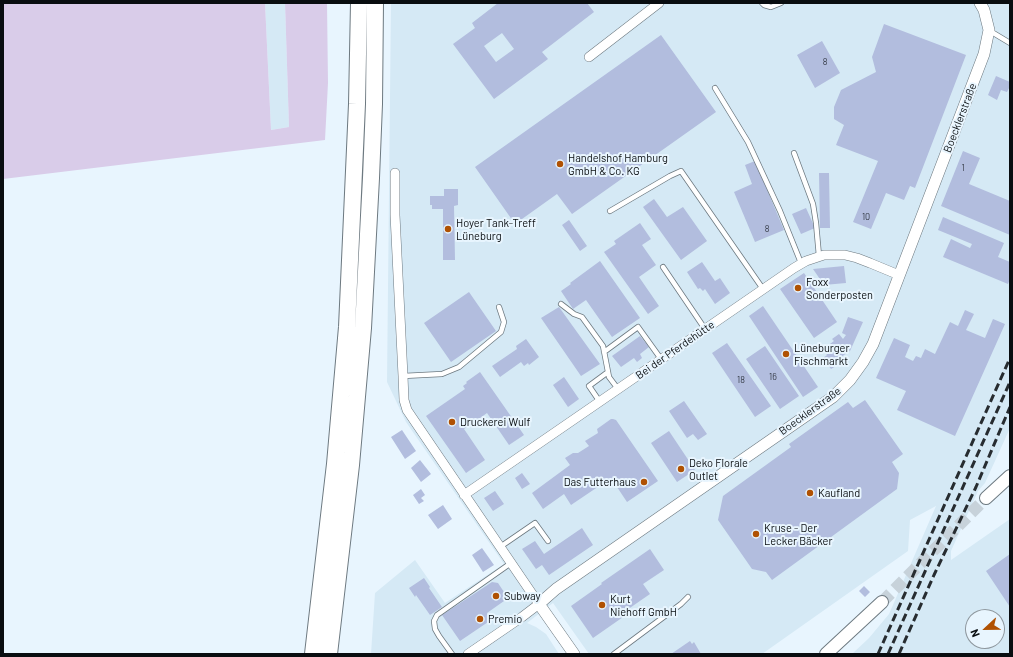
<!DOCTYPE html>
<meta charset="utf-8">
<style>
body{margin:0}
#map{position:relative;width:1013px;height:657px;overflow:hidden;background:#e8f5fe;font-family:Barlow,sans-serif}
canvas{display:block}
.frame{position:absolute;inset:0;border:4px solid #090d10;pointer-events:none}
.north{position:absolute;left:965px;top:609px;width:40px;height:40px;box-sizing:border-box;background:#e8f5fe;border:1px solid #8f989f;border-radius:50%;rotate:248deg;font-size:11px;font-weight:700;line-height:16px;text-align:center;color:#090d10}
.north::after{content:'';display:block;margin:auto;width:14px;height:18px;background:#b05103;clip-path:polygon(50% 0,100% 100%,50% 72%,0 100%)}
</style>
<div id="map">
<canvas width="1013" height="657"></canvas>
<div class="frame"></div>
<div class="north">N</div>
</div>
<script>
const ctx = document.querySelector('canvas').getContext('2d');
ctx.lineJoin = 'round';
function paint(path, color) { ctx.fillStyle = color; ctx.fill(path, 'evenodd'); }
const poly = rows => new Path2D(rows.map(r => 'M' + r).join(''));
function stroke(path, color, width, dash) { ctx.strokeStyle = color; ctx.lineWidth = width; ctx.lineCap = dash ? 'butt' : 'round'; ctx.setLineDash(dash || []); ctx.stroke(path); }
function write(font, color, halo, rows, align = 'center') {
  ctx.font = font + ' Barlow,sans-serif'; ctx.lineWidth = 4; ctx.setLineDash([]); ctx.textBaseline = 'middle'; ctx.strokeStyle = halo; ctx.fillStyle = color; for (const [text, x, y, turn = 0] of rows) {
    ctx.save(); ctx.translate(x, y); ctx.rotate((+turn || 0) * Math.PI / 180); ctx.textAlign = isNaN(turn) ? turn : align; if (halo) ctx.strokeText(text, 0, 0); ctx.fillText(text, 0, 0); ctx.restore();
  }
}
paint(poly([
 [265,3,285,3,289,127,271,130],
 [391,3,1010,3,1010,428,985,483,978,491,951,551,951,560,1010,519,1010,654,852,654,869,638,889,614,936,506,910,520,908,551,762,654,589,654,553,603,527,623,536,627,546,634,559,654,371,654,375,593,415,560,445,603,504,564,406,422,387,382],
 [973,617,997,617,997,641,973,641]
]), '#d5e9f5');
paint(poly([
 [3,3,265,3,271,130,289,127,285,3,327,3,328,83,325,140,3,179]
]), '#d9cce9');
paint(poly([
 [498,3,587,3,594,12,542,52,548,59,494,99,453,44,475,28,472,23],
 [502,33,514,49,496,62,484,46],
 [884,24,966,55,915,188,910,186,904,200,886,193,871,229,853,222,878,161,836,145,844,125,834,119,834,107,841,90,876,72,872,57],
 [661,35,716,112,572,214,557,194,515,224,475,167],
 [822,41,840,73,815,88,797,55],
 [996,76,1010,82,1010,86,1007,92,1001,90,997,100,988,95],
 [963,151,980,158,969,184,1010,201,1010,235,941,206],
 [755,161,784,230,755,242,734,192,752,184,745,165],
 [819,173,829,173,830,228,820,228],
 [444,189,458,189,458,205,454,206,455,260,443,260,443,209,432,209,432,205,430,205,430,196,444,196],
 [654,199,667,217,683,207,707,241,681,260,643,207],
 [806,208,815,228,801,234,792,214],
 [943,217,1004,243,998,257,1010,262,1010,279,1008,284,943,257,951,239,970,248,972,244,938,230],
 [569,220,587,246,580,251,562,225],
 [640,223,651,239,642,245,656,265,639,277,659,306,648,314,604,252,616,244,614,241],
 [600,261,640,318,612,337,586,300,573,309,561,291,571,284,570,283],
 [702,262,715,281,720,278,730,293,715,304,705,289,703,291,700,288,698,289,687,272],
 [844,266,846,283,824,285,813,269],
 [804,273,837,322,814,338,780,289],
 [469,292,496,331,451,362,424,323],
 [763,306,818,387,803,397,749,316],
 [559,307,600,364,581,376,541,318],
 [965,310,974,314,966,330,985,338,993,319,1005,324,955,436,897,410,906,391,876,378,894,338,910,345,905,357,913,361,916,356,921,358,925,349,935,354,950,322,958,326],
 [848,317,863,322,850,351,838,359,841,363,831,369,823,358,827,355,823,349,834,341,832,339,839,334,843,339,846,335,842,333],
 [640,336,649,347,640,354,642,358,637,362,634,358,621,367,612,356],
 [526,339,539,357,529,365,528,363,524,366,521,362,500,377,492,366,517,349,516,346],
 [727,343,771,406,755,417,712,353],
 [765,346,799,396,780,409,746,359],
 [480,372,524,435,509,445,487,413,480,418,482,421,478,424,476,421,464,429,485,460,466,473,426,416,465,389,463,386,467,383,466,382],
 [564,377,579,399,568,407,553,385],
 [865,400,903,454,892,462,899,473,897,489,772,580,766,572,752,569,718,520,723,496,791,447,789,444,848,402,853,408],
 [684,401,707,434,698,440,693,434,687,438,669,411],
 [611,419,613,419,616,420,658,481,627,502,611,478,571,505,564,494,543,509,532,493,570,465,565,458,573,453,578,453,589,446,585,441,598,433,597,429],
 [402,430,416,451,405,459,391,437],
 [669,431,695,470,677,482,651,443],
 [420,460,431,474,421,482,411,468],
 [522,473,530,484,522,489,515,478],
 [421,489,425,495,421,498,424,501,419,504,413,495],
 [495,491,504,504,493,511,484,498],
 [443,505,452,519,438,529,428,515],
 [582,528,593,545,549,575,542,565,536,569,522,549,535,541,544,554],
 [482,548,494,565,483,572,472,555],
 [650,549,664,570,643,584,650,594,624,612,626,615,593,638,571,606,602,584,601,583],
 [1010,554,1010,607,986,571],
 [424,578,430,587,429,588,442,607,430,615,416,595,415,597,409,588],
 [492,582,498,583,506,595,504,601,487,613,491,620,460,641,442,615],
 [864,586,870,592,865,597,859,591],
 [690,641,692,644,694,642,701,654,671,654]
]), '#b2bdde');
stroke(poly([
 [882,602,986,498]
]), '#c7d2da', 12, [12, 6]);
const service = poly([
 [762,3,764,5,771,7,781,3],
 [990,31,1010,43],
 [715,88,748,142,780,211,801,263],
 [794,153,813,204,816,223,819,256],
 [610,211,670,176,681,171,763,289],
 [663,267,705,329],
 [561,304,574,314,582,317,603,346,609,377,618,389],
 [604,352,638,327,661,359],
 [403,376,442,374,459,367,501,332,504,322,499,307],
 [600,402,589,386,608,372],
 [500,547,535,523,548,541],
 [452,654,439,636,435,629,434,621,437,615,511,563],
 [614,654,681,604,688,597]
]);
const minor = poly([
 [589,57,659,3],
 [395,173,395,215,403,376,404,400,407,410,539,604,522,617,468,654],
 [464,495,794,268,806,261,824,255,845,255,857,258,870,263,899,275]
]);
const tertiary = poly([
 [574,654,539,604,556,589,833,397,850,380,863,362,873,344,984,54,989,30,984,10,980,3]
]);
const secondary = poly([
 [986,498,1010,476],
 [826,654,882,602]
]);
const motorway = poly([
 [313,654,335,464,347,327,357,104,359,3],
 [329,654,351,465,363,328,371,178,374,104,375,3]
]);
stroke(service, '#6d7980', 6);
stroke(minor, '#6d7980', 10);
stroke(tertiary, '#6d7980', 12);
stroke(secondary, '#6d7980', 14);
stroke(motorway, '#6d7980', 18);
stroke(service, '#fff', 4.5);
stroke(minor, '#fff', 9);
stroke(tertiary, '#fff', 11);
stroke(secondary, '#fff', 12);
stroke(motorway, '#fff', 16);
stroke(poly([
 [878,654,1010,358],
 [888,654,1010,382],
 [899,654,934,575,976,487,1010,407]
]), '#272c30', 3, [8, 4]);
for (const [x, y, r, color] of [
 [560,164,4,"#b05103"],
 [448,229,4,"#b05103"],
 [798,288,4,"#b05103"],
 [786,354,4,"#b05103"],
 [452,422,4,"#b05103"],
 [681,469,4,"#b05103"],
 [644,482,4,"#b05103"],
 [810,493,4,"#b05103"],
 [756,534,4,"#b05103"],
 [496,596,4,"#b05103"],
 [602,605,4,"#b05103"],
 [480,619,4,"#b05103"]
]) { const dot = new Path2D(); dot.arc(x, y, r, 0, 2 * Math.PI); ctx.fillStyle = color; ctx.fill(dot); stroke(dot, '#e8f5fe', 1.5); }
write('9px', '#333944', null, [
 ["8",825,62],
 ["1",963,168],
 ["10",866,217],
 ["8",767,229],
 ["16",773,377],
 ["18",741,380]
]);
write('11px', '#090d10', '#e8f5fe', [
 ["Boecklerstraße",960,118,-69],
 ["Bei der Pferdehütte",675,350,-35],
 ["Boecklerstraße",810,411,-36]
]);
write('11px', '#090d10', '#e8f5fe', [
 ["Handelshof Hamburg",568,158],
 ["GmbH & Co. KG",568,171],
 ["Hoyer Tank-Treff",456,223],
 ["Lüneburg",456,236],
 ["Foxx",806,282],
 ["Sonderposten",806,295],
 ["Lüneburger",794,348],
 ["Fischmarkt",794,361],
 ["Druckerei Wulf",460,422],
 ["Deko Florale",689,463],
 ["Outlet",689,476],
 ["Das Futterhaus",636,482,"right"],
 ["Kaufland",818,493],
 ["Kruse - Der",764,528],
 ["Lecker Bäcker",764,541],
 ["Subway",504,596],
 ["Kurt",610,599],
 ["Niehoff GmbH",610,612],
 ["Premio",488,619]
], 'left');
</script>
